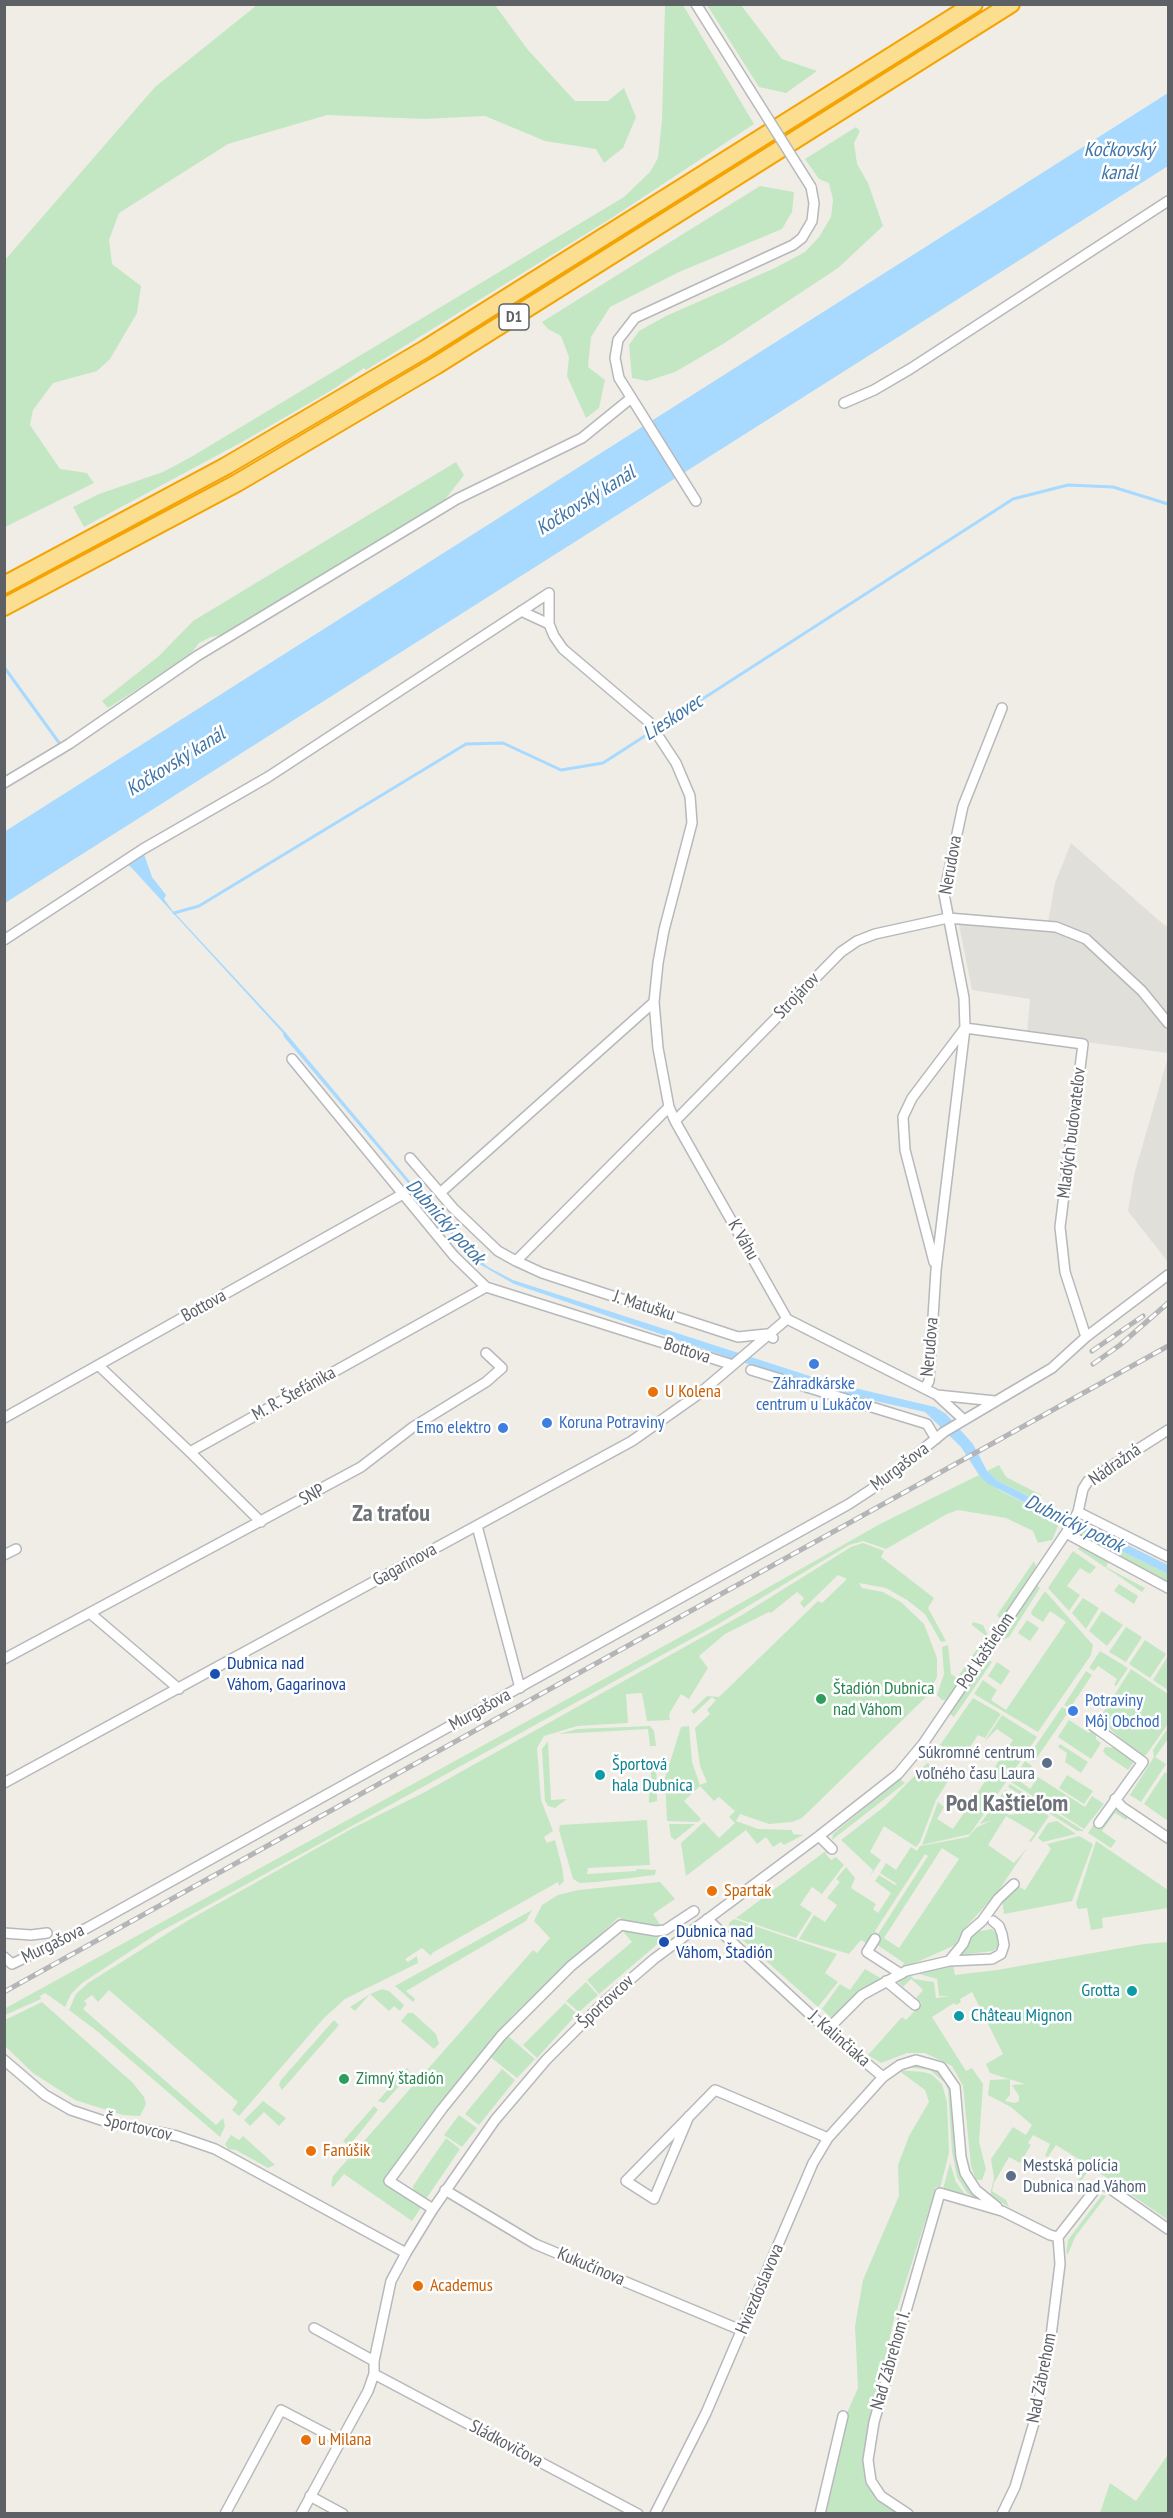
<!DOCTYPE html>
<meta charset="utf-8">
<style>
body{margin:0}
#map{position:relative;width:1173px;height:2518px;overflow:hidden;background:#f0ede6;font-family:"PT Sans Narrow",sans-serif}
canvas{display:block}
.frame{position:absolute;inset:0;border:6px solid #5d6166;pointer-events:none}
</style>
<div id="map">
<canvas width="1173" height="2518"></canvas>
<div class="frame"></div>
</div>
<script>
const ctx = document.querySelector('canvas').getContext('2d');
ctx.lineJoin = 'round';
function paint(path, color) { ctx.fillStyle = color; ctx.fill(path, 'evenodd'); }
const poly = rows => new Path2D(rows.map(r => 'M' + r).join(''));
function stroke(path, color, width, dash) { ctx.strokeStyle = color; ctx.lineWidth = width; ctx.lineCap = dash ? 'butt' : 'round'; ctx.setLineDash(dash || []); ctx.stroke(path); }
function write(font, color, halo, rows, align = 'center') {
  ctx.font = font + ' "PT Sans Narrow",sans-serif'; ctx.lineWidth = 5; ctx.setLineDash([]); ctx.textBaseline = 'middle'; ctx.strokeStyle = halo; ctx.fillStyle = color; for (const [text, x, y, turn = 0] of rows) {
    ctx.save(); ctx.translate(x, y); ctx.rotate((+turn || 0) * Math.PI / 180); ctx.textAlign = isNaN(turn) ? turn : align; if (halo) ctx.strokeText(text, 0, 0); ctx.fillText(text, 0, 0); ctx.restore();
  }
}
paint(poly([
 [1071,843,1164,925,1168,926,1168,1053,1027,1034,1030,999,972,990,957,915,1048,922,1055,883],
 [1168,1057,1168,1262,1128,1211,1134,1175]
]), '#e1dfda');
paint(poly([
 [257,5,495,5,528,50,575,101,608,101,624,88,636,117,623,148,604,163,596,149,545,141,485,116,424,119,327,115,228,144,119,213,109,240,112,264,141,286,137,313,110,359,97,371,53,383,33,410,30,425,60,469,87,473,94,483,5,527,5,260,155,87],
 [665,5,683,5,754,124,610,219,366,370,364,368,332,390,242,442,84,527,73,507,99,494,163,472,191,457,624,197,650,172,658,158,662,119],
 [707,5,741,5,782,59,817,71,786,93,759,87],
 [856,127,860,131,854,143,857,164,868,183,883,226,838,268,723,344,675,372,647,381,632,378,629,345,639,331,666,316,775,268,805,252,819,237,831,217,833,200,829,183,819,179,805,159],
 [760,186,794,192,792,212,782,229,679,272,610,307,591,337,588,367,605,380,599,408,586,418,567,376,569,357,561,336,548,329,542,322],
 [456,462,464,475,444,501,229,634,211,637,199,643,189,656,108,708,102,701,159,656,193,621],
 [999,1465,1006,1477,1041,1495,1039,1501,998,1481,987,1471],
 [979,1475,999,1490,1060,1521,1052,1540,1038,1543,1033,1531,1006,1518,958,1510,947,1514,886,1549,863,1541,849,1545,720,1623,158,1933,82,1983,71,1994,65,2007,45,1993,40,1996,41,1999,5,2015,4,2009,702,1625,880,1524],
 [1081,1531,1168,1574,1168,1583,1079,1535],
 [863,1543,884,1551,881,1557,934,1598,928,1608,946,1641,941,1642,925,1614,907,1600,886,1588,859,1583,862,1588,883,1592,901,1602,924,1624,937,1658,937,1677,926,1697,802,1818,792,1822,769,1824,740,1814,736,1821,758,1829,792,1830,793,1834,803,1835,784,1845,781,1842,773,1847,766,1837,757,1844,746,1830,686,1876,681,1843,704,1822,719,1838,735,1823,729,1817,735,1811,719,1797,714,1801,700,1786,684,1801,701,1819,698,1822,667,1821,665,1778,681,1727,689,1726,692,1762,700,1785,707,1782,700,1766,695,1728,710,1714,707,1710,716,1700,712,1697,694,1714,691,1711,707,1696,719,1697,818,1601,822,1603,847,1579,838,1575,804,1608,800,1603,804,1598,797,1592,771,1613,769,1612,725,1634,699,1656,708,1668,689,1699,681,1694,669,1714,670,1720,647,1721,642,1693,626,1694,628,1723,577,1726,544,1736,537,1748,541,1800,553,1831,544,1837,547,1843,555,1840,562,1867,564,1881,559,1886,558,1882,432,1953,431,1956,422,1948,405,1959,408,1962,417,1956,418,1963,345,1999,324,2018,239,2116,232,2110,238,2102,109,1990,98,2002,92,1995,84,2001,87,2004,83,2009,216,2125,223,2118,225,2126,220,2137,97,2031,69,2010,76,1994,88,1983,187,1921,353,1828,423,1793,742,1615,851,1547],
 [1080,1546,1109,1561,1106,1567,1145,1588,1142,1592,1078,1549],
 [1073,1551,1096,1567,1090,1574,1080,1568,1067,1586,1080,1595,1069,1611,1048,1588],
 [1034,1561,1036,1567,1002,1618,999,1618,997,1615],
 [1035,1583,1040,1588,1009,1637,1002,1640],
 [1119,1584,1138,1596,1134,1604,1114,1591],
 [1045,1591,1093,1645,1091,1655,1038,1732,974,1694,983,1680,997,1690,991,1700,1006,1710,1066,1622,1050,1611,1043,1622,1032,1615,1031,1612],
 [1083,1598,1099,1608,1086,1629,1072,1613],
 [1102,1611,1123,1625,1107,1646,1089,1631],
 [1027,1620,1039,1628,1030,1641,1018,1633],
 [973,1622,983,1625,989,1638,947,1700,942,1700,937,1695,944,1674,942,1647,948,1645,951,1674,957,1678,986,1636,972,1625],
 [1126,1627,1142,1637,1126,1662,1109,1652],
 [1145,1640,1166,1654,1150,1678,1129,1664],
 [1100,1651,1128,1668,1116,1686,1114,1685,1117,1679,1098,1666,1094,1671,1089,1668],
 [1168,1656,1168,1690,1153,1680],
 [986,1659,992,1662,954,1717,950,1714],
 [997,1662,1010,1671,1001,1685,988,1676],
 [1131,1669,1168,1694,1168,1724,1146,1755,1140,1756,1099,1719],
 [1086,1671,1092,1675,1070,1708,1064,1705],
 [973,1698,1001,1714,985,1738,978,1735,962,1759,940,1745],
 [1062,1707,1069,1711,1034,1762,1028,1757],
 [1002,1715,1037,1737,970,1834,922,1845,938,1802,944,1807,937,1819,953,1829,1013,1740,997,1729,984,1742],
 [1069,1720,1089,1733,1091,1730,1096,1732,1096,1739,1101,1743,1091,1759,1058,1737],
 [650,1726,654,1731,656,1746,650,1746,648,1729,559,1734,577,1729],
 [1168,1728,1168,1739,1155,1757,1166,1764,1141,1802,1130,1795,1154,1757,1153,1750],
 [548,1741,551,1800,567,1799,555,1808,548,1806,545,1801,542,1749],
 [1060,1744,1088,1762,1081,1773,1065,1762,1067,1753,1058,1747],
 [1105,1747,1119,1748,1136,1759,1128,1770,1106,1755,1103,1751],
 [650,1759,656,1759,657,1801,649,1803,649,1795,652,1790],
 [1025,1761,1032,1766,1021,1782,1030,1789,1038,1777,1085,1807,1092,1796,1104,1804,1084,1829,1011,1782],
 [927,1763,950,1778,936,1800,920,1842,916,1847,884,1826,870,1852,881,1860,870,1876,873,1870,841,1840,885,1806],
 [1165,1772,1168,1774,1168,1821,1144,1804],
 [1067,1775,1093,1791,1084,1804,1059,1788],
 [900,1779,905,1783,832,1840,833,1834],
 [1010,1784,1084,1831,1077,1831,1008,1787],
 [1005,1790,1034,1806,1009,1813,1008,1815,1041,1811,1049,1816,1031,1842,1029,1841,1035,1833,1006,1816,988,1845,1014,1863,1027,1848,997,1893,964,1929,955,1945,904,1968,902,1967,904,1963,873,1942,871,1946,861,1940,849,1954,799,1939,814,1915,825,1922,837,1905,827,1898,840,1882,836,1879,846,1867,855,1878,851,1888,876,1904,873,1909,878,1913,891,1893,875,1881,879,1875,895,1885,897,1884,880,1873,886,1863,896,1870,911,1847,917,1851,920,1846,968,1837,977,1827,993,1820,980,1824],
 [942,1848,959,1859,899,1948,884,1938],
 [925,1854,928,1856,878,1934,875,1931],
 [1115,1808,1128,1817,1126,1820,1115,1813,1102,1831,1116,1841,1111,1848,1088,1833,1096,1821],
 [647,1820,650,1865,588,1868,587,1874,636,1871,637,1869,656,1870,655,1875,597,1882,580,1883,573,1879,559,1830,560,1825],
 [1057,1821,1076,1834,1043,1842,1038,1838,1048,1823],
 [669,1824,695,1824,675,1840,671,1837],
 [1079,1836,1093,1844,1072,1901,1004,1914,1002,1900,1017,1886,1025,1890,1051,1849,1047,1844],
 [1096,1841,1168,1890,1168,1908,1102,1918,1103,1928,1091,1930,1087,1908,1078,1909,1076,1903],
 [827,1850,826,1854,831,1860,836,1857,844,1865,822,1894,812,1887,800,1905,812,1913,796,1938,736,1918],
 [660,1882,675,1899,653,1914,663,1929,623,1921,619,1917,515,2013,489,2042,422,2126,388,2176,422,2206,412,2221,344,2174,333,2187,331,2186,333,2176,533,1950,537,1953,550,1938,534,1921,542,1905,558,1895,578,1890],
 [532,1910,526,1921,406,1991,415,1999,413,2002,395,1986],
 [734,1919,837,1954,825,1973,838,1982,818,2007,729,1928,729,1923],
 [621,1929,665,1933,667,1936,599,1994,587,1980,632,1942],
 [992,1929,997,1935,998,1947,993,1951,960,1955,975,1932],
 [1168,1942,1168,2220,1091,2167,1072,2194,1070,2193,1088,2165,1056,2145,1048,2157,1045,2156,1050,2144,1033,2135,1028,2143,1031,2145,1020,2163,1009,2157,994,2183,992,2191,1006,2200,1009,2207,990,2195,994,2178,991,2159,1013,2127,1026,2135,1032,2125,1011,2107,988,2095,990,2080,1010,2079,1010,2095,1005,2101,1015,2103,1019,2101,1019,2096,1012,2085,1025,2084,990,2073,986,2064,1003,2054,972,1992,960,1999,961,2002,956,2005,954,2003,932,2017,966,2071,972,2068,983,2084,979,2142,986,2169,982,2180,976,2180,971,2166,963,2086,952,2066,925,2053,907,2053,881,2063,868,2055,902,2017,906,2020,922,2003,916,1998,923,1990,919,1986,911,1979,903,1987,895,1979,909,1974,914,1979,934,1982,936,1998,950,1996,939,1996,937,1979,912,1972,953,1965,955,1975,997,1970,1144,1944],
 [865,1969,882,1979,860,1990,834,2018,830,2017,822,2009,840,1984,850,1990],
 [586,1982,598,1995,579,2012,566,2001],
 [382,1989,389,1991,404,2005,400,2011,394,2006,389,2011,370,1994,355,2011,350,2007,370,1994],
 [42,2002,133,2083,144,2097,146,2104,140,2116,123,2115,75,2100,33,2073,5,2046,5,2020],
 [565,2003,577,2014,537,2058,523,2045],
 [408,2013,413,2013,436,2034,439,2044,434,2049,401,2021],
 [334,2020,339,2025,282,2090,279,2085,281,2080],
 [508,2036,535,2059,517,2078,489,2056],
 [915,2065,938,2070,950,2085,959,2169,968,2188,981,2202,967,2193,957,2177,952,2152,948,2090,945,2083,930,2070,905,2067],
 [407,2068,411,2073,384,2103,378,2101],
 [502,2069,515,2080,479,2125,465,2114],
 [898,2070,923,2072,931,2074,942,2084,947,2102,949,2153,940,2188,936,2187,894,2319,868,2434,878,2497,901,2513,821,2514,846,2415,858,2388,855,2326,863,2280,899,2196,898,2165,909,2136,929,2102,925,2090],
 [263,2101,286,2118,279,2126,264,2112,250,2126,244,2120],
 [374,2106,378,2110,349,2146,343,2141],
 [459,2115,477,2128,462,2147,444,2135],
 [231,2135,239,2140,243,2136,275,2165,268,2168,236,2150,228,2149,225,2144],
 [446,2138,460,2149,426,2199,413,2190,413,2186],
 [950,2163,956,2182,968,2198,943,2189],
 [1102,2195,1106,2196,1075,2237,1068,2254,1066,2253,1068,2240],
 [1167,2456,1168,2513,1100,2513,1110,2483,1136,2501]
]), '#c3e7c3');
paint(poly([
 [1168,93,1168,166,5,903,4,832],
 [144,854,152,877,166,895,164,899,172,910,285,1032,465,1247,488,1267,513,1280,825,1381,935,1407,946,1414,973,1444,987,1471,998,1481,1064,1514,1060,1521,987,1483,979,1475,961,1447,925,1412,830,1391,748,1364,514,1284,474,1261,284,1037,283,1033,129,865],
 [1085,1524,1168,1565,1168,1574,1081,1531]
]), '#a7dafe');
stroke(poly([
 [4,667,60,744],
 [174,913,199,906,466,744,503,743,561,770,603,763,1013,499,1068,485,1113,487,1168,504],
 [1060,1517,1086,1530]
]), '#a7dafe', 3);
const street = poly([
 [696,4,750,90],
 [844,403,874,390,910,369,1168,201],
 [696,501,619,378,615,358,618,340,635,318,793,245,802,238,812,221,814,203,811,187],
 [549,593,549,624,554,636,563,649,649,722,676,763,690,796,692,823,664,930,658,963,654,1002,658,1048,669,1107,675,1121,787,1319,937,1395,964,1420],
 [521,611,549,624],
 [4,783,69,744,197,656,457,499,582,438,630,399],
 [4,940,143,849,268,777,549,593],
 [292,1059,454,1256,486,1287,733,1365],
 [675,1121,841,952,857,941,875,934,948,918,1056,927,1086,939,1142,991,1168,1023],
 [410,1158,453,1208,498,1251,516,1261,542,1273,738,1337,767,1334,773,1338],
 [440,1193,654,1002],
 [516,1261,669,1107],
 [934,1262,905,1150,903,1117,912,1098,965,1028,1083,1044,1060,1227,1065,1272,1086,1337],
 [98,1365,190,1452],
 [751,1370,927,1424,936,1439],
 [925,1388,929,1381,936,1270,965,1028,964,998,944,894,963,806,1002,708],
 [937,1395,995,1401],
 [4,1418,403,1194],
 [1078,1512,1168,1557],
 [261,1522,190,1452,486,1287],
 [477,1526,520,1688],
 [1066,1533,1168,1588],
 [4,1555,16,1549],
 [91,1614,179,1689],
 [4,1659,361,1467,413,1427,486,1382,502,1368,486,1353],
 [1092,1725,1143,1762,1099,1823],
 [923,1744,932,1752],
 [4,1783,632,1441,700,1393,787,1319],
 [1115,1799,1122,1807,1168,1838],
 [819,1836,832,1849],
 [707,1919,827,2030,883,2077,900,2065,916,2060,941,2067,955,2087,961,2157,965,2173,976,2190,997,2207],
 [4,1933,31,1935,47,1933],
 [875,1939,867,1952,901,1974],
 [4,1957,12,1964,87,1928,849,1504,884,1481,944,1432,1052,1368,1086,1337,1168,1275],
 [949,1961,992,1959,1001,1954,1004,1945,1002,1934,999,1926,993,1921],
 [886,1981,915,2005],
 [827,2030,862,1995,906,1971,949,1961,963,1944,967,1934,982,1921,998,1899,1014,1884],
 [4,2060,45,2095,71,2110,104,2121,177,2136,215,2149,406,2253,433,2209,495,2120,546,2060,603,2003,654,1959,819,1836,898,1774,923,1744,1066,1533,1078,1512,1083,1489,1088,1481,1168,1430],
 [689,2116,654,2199,626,2181,715,2090,828,2138],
 [445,2190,535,2244,743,2331],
 [433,2209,389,2181,442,2109,501,2036,571,1966,621,1925,656,1931,665,1930,694,1911],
 [1058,2237,1097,2187,1105,2185,1168,2229],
 [314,2328,374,2361],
 [374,2374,638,2514],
 [310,2496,343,2514],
 [225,2514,281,2410,340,2441],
 [301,2514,368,2391,374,2374,374,2361,391,2281,406,2253],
 [655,2514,706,2413,813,2163,828,2138,883,2077],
 [820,2514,843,2416],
 [908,2514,881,2496,871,2481,868,2460,874,2422,940,2193,1002,2211,1050,2235,1058,2237],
 [1002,2514,1015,2487,1036,2416,1051,2336,1060,2264,1058,2237]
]);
const highway = poly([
 [4,585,226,466,425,349,974,4],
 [4,607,237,483,437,365,1011,4]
]);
stroke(street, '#b6b8bc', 12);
stroke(highway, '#f4a302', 20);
stroke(street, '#fff', 9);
stroke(highway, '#fcde90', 16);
const rail = poly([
 [1092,1351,1143,1316],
 [1093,1364,1120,1345,1168,1303],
 [4,1992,1168,1346]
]);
stroke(rail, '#b4b5b6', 5);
stroke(rail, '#fff', 3, [9]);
const streetBridge = poly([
 [750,90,811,187]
]);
stroke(streetBridge, '#b6b8bc', 12, []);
stroke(streetBridge, '#fff', 9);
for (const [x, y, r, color] of [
 [814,1364,6,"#3f7fe0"],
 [653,1392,6,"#e8710a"],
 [547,1423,6,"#3f7fe0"],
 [503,1428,6,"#3f7fe0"],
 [215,1674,6,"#1a4fb4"],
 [821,1699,6,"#2e9e5b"],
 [1073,1711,6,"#3f7fe0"],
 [1047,1763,6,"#5c6f8a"],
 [600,1775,6,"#0f9aa8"],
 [712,1891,6,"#e8710a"],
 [664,1942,6,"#1a4fb4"],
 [1132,1991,6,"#0f9aa8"],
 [959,2016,6,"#0f9aa8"],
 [344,2079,6,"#2e9e5b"],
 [311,2151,6,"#e8710a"],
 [1011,2176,6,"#5c6f8a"],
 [418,2286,6,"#e8710a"],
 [306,2440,6,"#e8710a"]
]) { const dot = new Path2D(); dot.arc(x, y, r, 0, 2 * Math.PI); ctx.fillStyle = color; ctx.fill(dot); stroke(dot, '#fff', 2); }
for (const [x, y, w] of [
 [514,317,30]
]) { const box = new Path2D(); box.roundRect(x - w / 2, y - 13, w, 26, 4.5); ctx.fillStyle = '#fff'; ctx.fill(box); stroke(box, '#5d6166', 1.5); }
write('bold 16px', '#5d6166', null, [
 ["D1",514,317]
]);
write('18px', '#5d6166', '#fff', [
 ["Nerudova",951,865,-80],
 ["Strojárov",797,996,-46],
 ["Mladých budovateľov",1072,1133,-83],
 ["K Váhu",743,1240,60],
 ["Bottova",204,1306,-29],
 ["J. Matušku",644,1306,18],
 ["Nerudova",930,1347,-85],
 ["Bottova",687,1351,18],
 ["M. R. Štefánika",294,1394,-29],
 ["Nádražná",1115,1465,-35],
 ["Murgašova",900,1467,-37],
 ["SNP",312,1495,-28],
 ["Gagarinova",405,1565,-29],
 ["Pod kaštieľom",986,1651,-56],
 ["Murgašova",480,1710,-29],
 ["Murgašova",53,1944,-26],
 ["Športovcov",606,2002,-43],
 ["J. Kalinčiaka",839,2039,41],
 ["Športovcov",138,2128,13],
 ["Kukučínova",591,2267,23],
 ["Hviezdoslavova",760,2289,-67],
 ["Nad Zábrehom I.",891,2360,-74],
 ["Nad Zábrehom",1042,2378,-79],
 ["Sládkovičova",506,2444,28]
]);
write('18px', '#366cbe', '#fff', [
 ["Záhradkárske",814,1384,"center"],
 ["centrum u Lukáčov",814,1405,"center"],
 ["Koruna Potraviny",559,1423],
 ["Emo elektro",491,1428,"right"],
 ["Potraviny",1085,1701],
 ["Môj Obchod",1085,1722]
], 'left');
write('18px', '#c56008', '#fff', [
 ["U Kolena",665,1392],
 ["Spartak",724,1891],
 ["Fanúšik",323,2151],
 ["Academus",430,2286],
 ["u Milana",318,2440]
], 'left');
write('18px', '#164399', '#fff', [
 ["Dubnica nad",227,1664],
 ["Váhom, Gagarinova",227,1685],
 ["Dubnica nad",676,1932],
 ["Váhom, Štadión",676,1953]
], 'left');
write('18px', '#27864d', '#fff', [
 ["Štadión Dubnica",833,1689],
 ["nad Váhom",833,1710],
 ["Zimný štadión",356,2079]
], 'left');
write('18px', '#4e5e75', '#fff', [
 ["Súkromné centrum",1035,1753],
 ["voľného času Laura",1035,1774],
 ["Mestská polícia",1023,2166,"left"],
 ["Dubnica nad Váhom",1023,2187,"left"]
], 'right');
write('18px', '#0d838f', '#fff', [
 ["Športová",612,1765],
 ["hala Dubnica",612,1786],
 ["Grotta",1120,1991,"right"],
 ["Château Mignon",971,2016]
], 'left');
write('italic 20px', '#4075a8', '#fff', [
 ["Kočkovský",1119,150],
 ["kanál",1119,173],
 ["Kočkovský kanál",586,501,-32],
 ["Lieskovec",673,718,-33],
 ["Kočkovský kanál",176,762,-32],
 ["Dubnický potok",445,1222,48],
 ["Dubnický potok",1074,1524,26]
]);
write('bold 24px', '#6e7378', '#fff', [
 ["Za traťou",391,1514],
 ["Pod Kaštieľom",1007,1804]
]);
</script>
